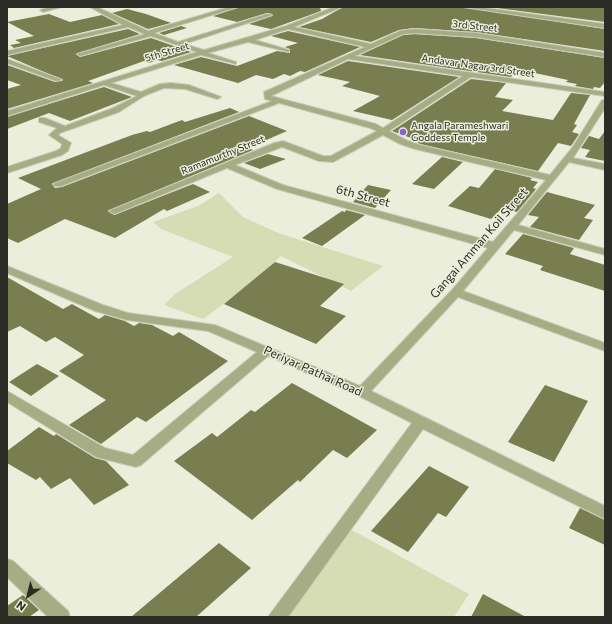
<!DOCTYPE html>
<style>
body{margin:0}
#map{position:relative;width:612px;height:624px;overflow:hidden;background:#ebeeda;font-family:Commissioner,sans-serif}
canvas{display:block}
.frame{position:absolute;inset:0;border:8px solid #2b2c25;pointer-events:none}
.north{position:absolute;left:8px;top:576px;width:40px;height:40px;-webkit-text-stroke:3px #ebeeda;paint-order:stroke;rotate:215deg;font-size:11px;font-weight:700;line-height:16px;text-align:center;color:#2b2c25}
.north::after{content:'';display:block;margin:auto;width:14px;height:18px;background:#2b2c25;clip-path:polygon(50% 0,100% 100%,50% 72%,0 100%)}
</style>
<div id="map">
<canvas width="612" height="624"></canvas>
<div class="frame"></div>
<div class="north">N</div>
</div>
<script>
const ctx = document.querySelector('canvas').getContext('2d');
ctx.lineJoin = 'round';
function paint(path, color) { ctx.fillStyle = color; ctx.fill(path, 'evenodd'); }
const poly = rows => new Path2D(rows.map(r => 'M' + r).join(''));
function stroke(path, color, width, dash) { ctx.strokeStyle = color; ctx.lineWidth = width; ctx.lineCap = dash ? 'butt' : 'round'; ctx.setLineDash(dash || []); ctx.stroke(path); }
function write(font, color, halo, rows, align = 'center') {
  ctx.font = font + ' Commissioner,sans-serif'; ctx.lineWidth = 3; ctx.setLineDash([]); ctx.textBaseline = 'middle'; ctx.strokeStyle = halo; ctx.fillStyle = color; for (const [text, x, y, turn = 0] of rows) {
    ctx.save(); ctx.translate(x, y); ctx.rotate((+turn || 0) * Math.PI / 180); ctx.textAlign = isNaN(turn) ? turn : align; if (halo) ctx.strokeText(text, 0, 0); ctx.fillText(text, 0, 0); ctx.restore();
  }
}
paint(poly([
 [219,193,243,217,278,233,383,266,351,291,281,256,250,284,203,319,164,305,175,294,233,257,161,229,153,222,198,206],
 [350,529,469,594,454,617,287,617]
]), '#d6ddb4');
paint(poly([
 [239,7,320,7,321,11,271,29,249,24,272,16,272,14,267,13,237,22,213,16],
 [343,7,462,7,605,29,605,51,476,32,414,28,399,30,371,42,299,27,322,19],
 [489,7,605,7,605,22],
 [127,9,146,14,171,23,148,29,112,13],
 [49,14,70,22,102,15,119,24,14,48,10,45,21,43,15,40,34,36,7,22],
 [181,26,187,28,164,35,159,33],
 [128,29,140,34,76,54,80,57,151,38,191,52,162,61,157,60,149,63,144,61,88,81,93,83,7,109,7,89,21,85,7,80,7,65,55,82,63,80,7,56],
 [288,31,360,47,305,72,300,71,290,76,284,74,273,79,256,75,238,83,174,65,201,57,237,66,277,51,290,53,290,49,285,47,298,43,271,36],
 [414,34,476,38,605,58,605,82,600,88,594,87,593,89,575,86,577,84,566,82,568,80,516,69,511,77,360,55,403,35],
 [348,61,459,77,392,120,353,111,380,96,342,86,350,82,318,75],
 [471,79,506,83,495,97,513,100,502,111,553,120,571,93,590,95,574,124,577,125,572,132,579,134,571,146,558,143,538,171,420,144,417,142,419,141,392,131],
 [104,87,132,97,70,121,49,113,7,129,7,117],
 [230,108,239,112,52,184,55,188,62,187,249,116,287,131,248,148,253,150,108,211,114,215,193,184,210,192,167,211,164,209,115,238,65,219,18,243,7,238,7,204,41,189,18,178,132,135,147,131,150,132,182,120,185,122],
 [605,131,605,161,585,157,590,150,581,148,589,136,599,139],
 [268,154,286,159,260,169,244,163],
 [442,157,463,162,434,189,412,184],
 [495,169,532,178,530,180,538,182,533,188,536,189,517,212,502,208,491,219,448,206,470,186,479,188],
 [368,185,391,190,375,208,353,202],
 [547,192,595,205,584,218,593,220,579,240,530,227,539,217,528,215],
 [346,210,365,215,322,246,302,238,342,211,345,212],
 [523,234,574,248,570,254,605,265,605,291,540,270,543,266,505,254],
 [275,262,344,284,320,306,346,316,316,344,224,304],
 [7,277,63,309,72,304,99,319,105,315,125,321,134,326,139,323,152,325,173,336,179,332,228,361,146,422,137,417,101,444,69,425,106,400,59,371,84,355,55,337,46,342,20,326,7,332],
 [37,364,59,376,31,396,9,382],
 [292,383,377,430,347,458,333,450,300,482,298,480,252,520,174,461,212,433,217,437,251,410,255,412],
 [545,385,588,401,554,462,508,442],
 [39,427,54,436,56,434,95,458,106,461,129,485,94,505,70,478,51,489,40,477,36,480,7,463,7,451],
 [429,466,469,487,446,517,438,513,408,552,371,531],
 [580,508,605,520,605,545,569,528],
 [219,543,251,568,196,617,131,617],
 [483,594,526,617,471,617],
 [23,595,39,610,29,617,7,617,7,606]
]), '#787e50');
const minor = poly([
 [50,7,62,7,43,12,40,10,50,7],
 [90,7,97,7,148,31,229,7,238,7,154,33,178,42,267,14,272,15,184,44,204,50,286,26,334,7,342,7,294,27,371,44,400,31,414,29,476,33,605,53,605,57,476,37,414,33,403,34,355,56,605,92,605,96,471,77,389,131,406,140,420,145,550,175,572,148,602,100,605,100,605,108,573,158,605,164,605,170,569,162,518,225,605,249,605,255,514,230,463,291,605,343,605,351,458,297,371,391,605,506,605,519,423,429,288,617,268,617,412,423,357,395,268,356,141,465,136,467,96,457,7,402,7,391,105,448,133,455,257,352,208,331,127,320,95,311,7,273,7,266,103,305,128,313,215,325,360,386,452,290,488,248,277,189,227,168,117,213,114,214,109,211,274,143,283,141,323,156,331,156,377,131,370,128,279,103,61,186,55,186,53,184,272,101,265,99,264,92,365,47,288,29,255,40,289,50,289,52,248,42,208,53,236,62,236,64,201,55,111,83,141,92,160,84,171,83,189,85,221,97,217,99,185,89,164,88,144,96,119,112,60,133,58,135,71,143,68,151,62,155,7,173,7,167,56,151,61,148,62,144,49,135,57,128,39,122,39,118,45,118,65,126,113,108,137,96,104,85,7,116,7,111,197,52,151,36,80,56,77,54,145,34,128,27,7,55,7,51,123,25,90,7],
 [348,59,463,76,383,128,376,124,271,96,348,59],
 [383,135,400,144,415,149,546,180,493,242,283,185,235,165,282,147,319,161,333,162,383,135],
 [463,7,478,7,605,24,605,28,463,7],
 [7,59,60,79,62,80,56,81,7,63,7,59],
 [7,559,13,561,68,611,70,617,48,617,7,577,7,559]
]);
stroke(minor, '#c8cbb9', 2);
paint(minor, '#a6ac83');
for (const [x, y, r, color] of [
 [403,132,4,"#8660da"]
]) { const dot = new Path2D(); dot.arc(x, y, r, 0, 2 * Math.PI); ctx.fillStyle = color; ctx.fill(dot); stroke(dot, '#ebeeda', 1.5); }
write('10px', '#2b2c25', '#ebeeda', [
 ["3rd Street",475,26,6],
 ["5th Street",167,52,-17],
 ["Andavar Nagar 3rd Street",478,66,8],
 ["Ramamurthy Street",223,155,-22]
]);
write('10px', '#2b2c25', '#ebeeda', [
 ["Angala Parameshwari",411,126],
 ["Goddess Temple",411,138]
], 'left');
write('12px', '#2b2c25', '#ebeeda', [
 ["6th Street",363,196,15],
 ["Gangai Amman Koil Street",479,243,-49],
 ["Periyar Pathai Road",313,371,24]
]);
</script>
